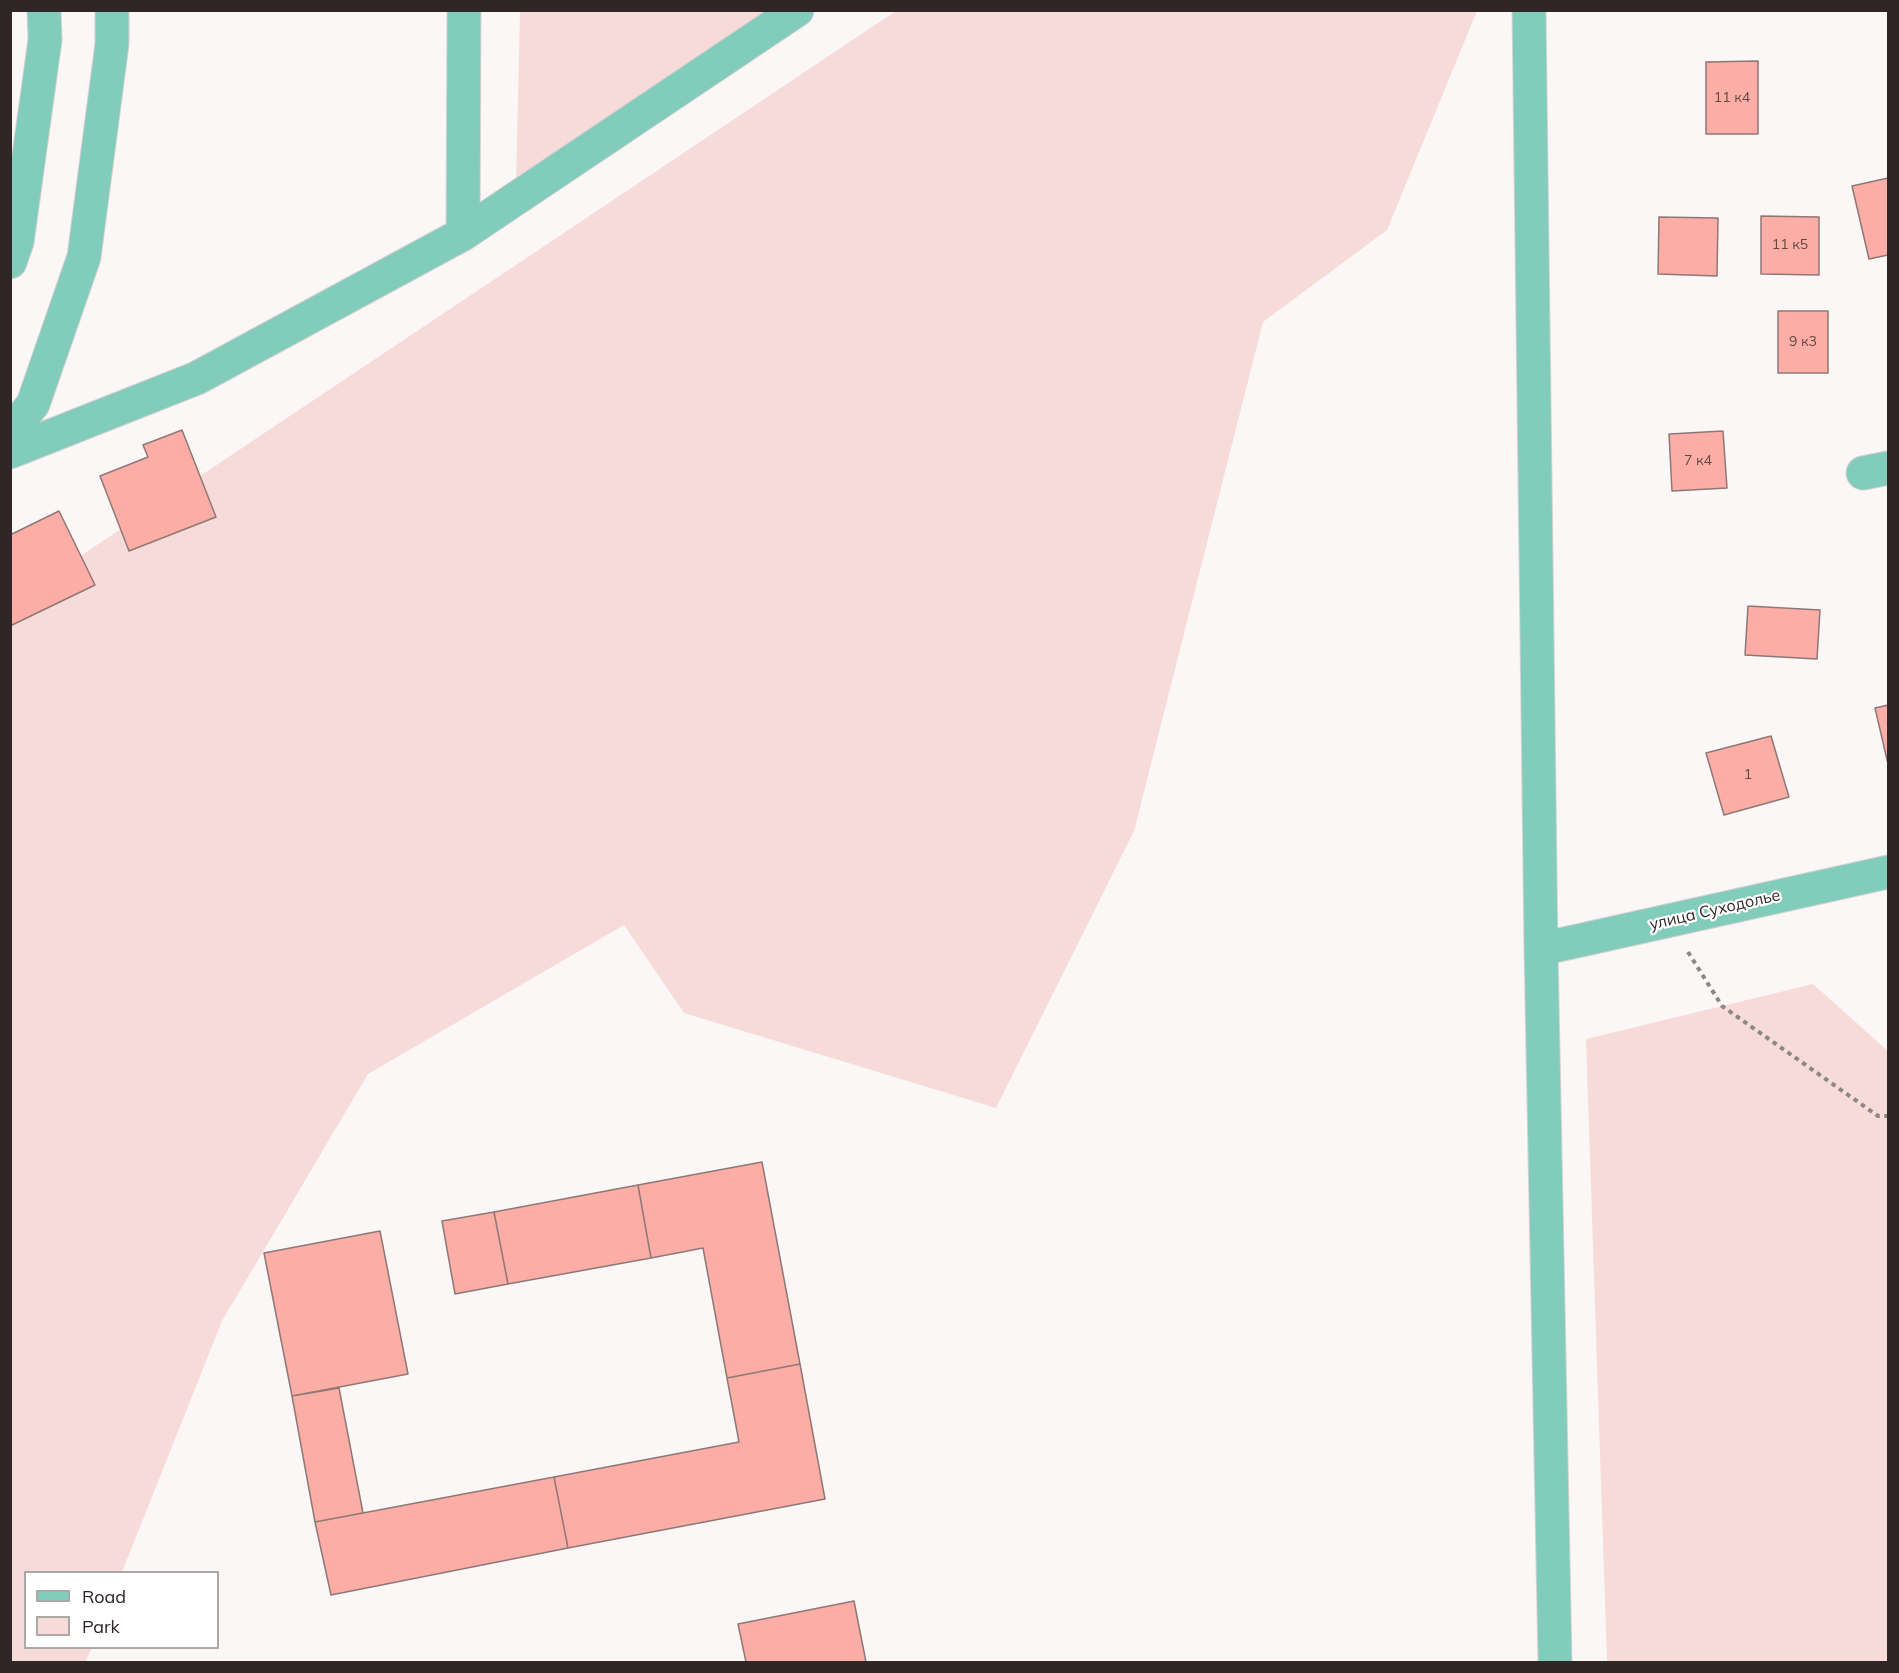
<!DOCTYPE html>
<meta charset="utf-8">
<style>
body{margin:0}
#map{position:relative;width:1899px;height:1673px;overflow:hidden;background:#fcf7f7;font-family:Mulish,sans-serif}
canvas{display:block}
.frame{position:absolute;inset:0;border:12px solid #2f2625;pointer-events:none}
.legend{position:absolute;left:24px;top:1571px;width:195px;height:78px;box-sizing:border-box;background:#fff;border:2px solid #aca8a8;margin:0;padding:8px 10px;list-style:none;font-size:18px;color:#2f2625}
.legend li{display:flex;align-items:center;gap:12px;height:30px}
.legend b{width:30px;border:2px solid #aca8a8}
</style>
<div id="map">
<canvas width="1899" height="1673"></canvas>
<div class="frame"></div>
<ul class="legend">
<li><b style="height:8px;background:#81ccba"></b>Road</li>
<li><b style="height:16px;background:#f7dbd8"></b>Park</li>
</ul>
</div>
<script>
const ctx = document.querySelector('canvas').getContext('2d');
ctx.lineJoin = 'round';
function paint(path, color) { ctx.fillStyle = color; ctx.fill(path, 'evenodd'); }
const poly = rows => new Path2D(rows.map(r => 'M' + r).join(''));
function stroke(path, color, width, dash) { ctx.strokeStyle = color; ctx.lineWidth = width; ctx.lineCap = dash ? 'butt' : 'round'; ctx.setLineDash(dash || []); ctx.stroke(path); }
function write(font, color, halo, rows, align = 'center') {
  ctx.font = font + ' Mulish,sans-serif'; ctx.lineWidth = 4.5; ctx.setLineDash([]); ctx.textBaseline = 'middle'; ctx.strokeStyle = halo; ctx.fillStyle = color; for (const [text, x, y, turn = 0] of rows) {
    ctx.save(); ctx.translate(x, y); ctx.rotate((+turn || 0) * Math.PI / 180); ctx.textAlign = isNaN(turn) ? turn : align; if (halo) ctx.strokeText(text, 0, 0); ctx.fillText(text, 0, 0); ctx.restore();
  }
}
paint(poly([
 [520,11,776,11,516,183],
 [896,11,1477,11,1387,230,1263,322,1134,831,996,1108,684,1013,624,925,368,1074,222,1321,122,1572,26,1572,26,1648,92,1648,85,1662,11,1662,10,603],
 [1813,984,1888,1051,1888,1662,1607,1662,1586,1039]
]), '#f7dbd8');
const building = poly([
 [1758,61,1758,134,1706,134,1706,62,1758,61],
 [1888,178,1888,255,1869,259,1852,186,1888,178],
 [1761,216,1819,217,1819,275,1761,274,1761,216],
 [1659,217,1718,218,1717,276,1658,274,1659,217],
 [1778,311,1828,311,1828,373,1778,373,1778,311],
 [182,430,216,517,129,551,100,476,148,457,143,445,182,430],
 [1723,431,1727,488,1672,491,1669,434,1723,431],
 [59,511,95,585,10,626,10,535,59,511],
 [1748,606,1820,610,1817,659,1745,655,1748,606],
 [1888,705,1888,764,1875,708,1888,705],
 [1771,736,1789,797,1724,815,1706,753,1771,736],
 [762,1162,800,1364,727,1378,703,1248,651,1258,638,1185,762,1162],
 [638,1185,651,1258,508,1284,494,1212,638,1185],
 [494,1212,508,1284,455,1294,442,1221,494,1212],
 [380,1231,408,1374,292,1396,264,1253,380,1231],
 [800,1364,825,1499,568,1548,554,1477,739,1442,727,1378,800,1364],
 [339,1388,363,1513,315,1522,292,1396,339,1388],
 [554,1477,568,1548,331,1595,315,1522,554,1477],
 [854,1601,866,1662,746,1662,738,1624,854,1601]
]);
paint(building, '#fcada6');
stroke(building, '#8e7876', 1.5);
const minor = poly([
 [1529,10,1541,949,1555,1662],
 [463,234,464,10],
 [10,262,17,242,45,40,44,10],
 [10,433,33,404,84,257,112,44,112,10],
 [10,452,197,378,463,234,797,10],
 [1863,473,1888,468],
 [1541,949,1888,872]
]);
stroke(minor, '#d7d1d1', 35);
stroke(poly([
 [1688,952,1722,1006,1878,1116,1888,1116]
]), '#8d8686', 4, [4.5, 4.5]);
stroke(minor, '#81ccba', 33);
write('14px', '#624845', null, [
 ["11 к4",1732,98],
 ["11 к5",1790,245],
 ["9 к3",1803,342],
 ["7 к4",1698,461],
 ["1",1748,775]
]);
write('16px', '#2f2625', '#fff', [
 ["улица Суходолье",1715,910,-13]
]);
</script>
